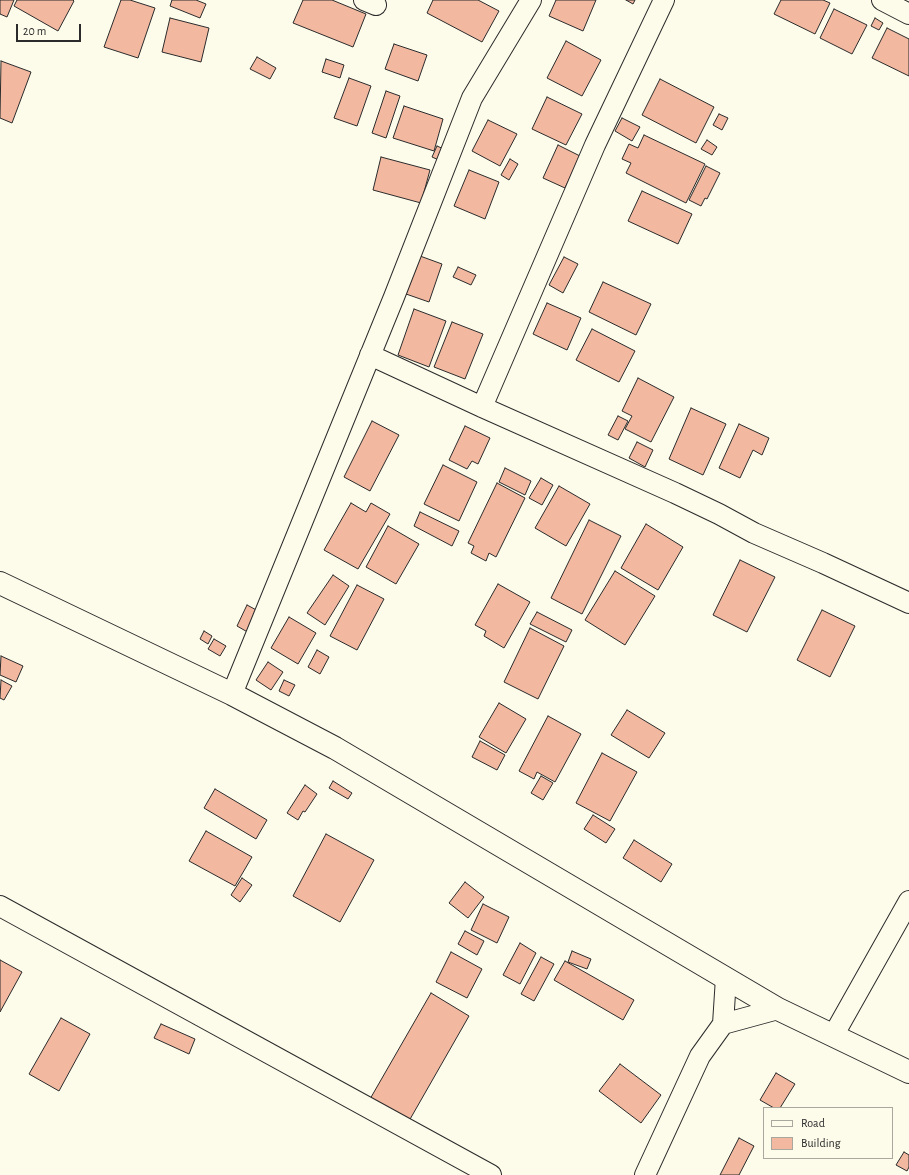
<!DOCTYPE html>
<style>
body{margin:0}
#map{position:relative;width:909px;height:1175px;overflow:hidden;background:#fdfbea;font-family:"Alegreya Sans",sans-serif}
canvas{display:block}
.legend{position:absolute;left:763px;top:1107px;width:130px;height:52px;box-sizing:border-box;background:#fdfbea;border:1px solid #a9a89e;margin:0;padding:5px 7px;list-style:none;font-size:12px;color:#2b2b2b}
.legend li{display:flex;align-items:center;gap:8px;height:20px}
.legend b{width:20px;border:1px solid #a9a89e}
.scale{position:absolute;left:16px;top:24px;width:65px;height:18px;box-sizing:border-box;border:2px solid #2b2b2b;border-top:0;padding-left:5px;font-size:12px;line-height:14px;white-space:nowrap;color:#2b2b2b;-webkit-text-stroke:3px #fdfbea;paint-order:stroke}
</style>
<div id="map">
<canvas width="909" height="1175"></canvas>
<ul class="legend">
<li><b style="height:5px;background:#fdfbea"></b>Road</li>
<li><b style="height:11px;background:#f2b8a0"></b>Building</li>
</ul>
<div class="scale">20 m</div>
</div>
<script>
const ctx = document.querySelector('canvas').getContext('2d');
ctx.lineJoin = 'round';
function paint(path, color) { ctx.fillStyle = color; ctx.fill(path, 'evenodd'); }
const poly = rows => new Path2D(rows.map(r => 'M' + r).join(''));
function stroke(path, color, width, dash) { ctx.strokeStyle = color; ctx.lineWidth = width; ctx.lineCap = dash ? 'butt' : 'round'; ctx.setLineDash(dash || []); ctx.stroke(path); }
const building = poly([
 [0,0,14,0,7,17,0,14,0,0],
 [17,0,73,0,74,1,58,31,14,6,17,0],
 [121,0,130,0,155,8,138,58,104,47,121,0],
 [172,0,196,0,206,4,200,18,170,6,172,0],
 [303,0,332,0,366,14,353,47,293,23,303,0],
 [433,0,478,0,499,11,482,42,427,13,433,0],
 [556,0,596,0,583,31,549,16,556,0],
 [626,0,635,0,633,4,626,0],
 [781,0,823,0,830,3,815,34,774,14,781,0],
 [834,9,867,25,852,54,820,38,834,9],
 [170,18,209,28,201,62,162,52,170,18],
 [875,18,883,23,879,30,871,26,875,18],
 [887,28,909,39,909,76,872,58,887,28],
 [566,41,601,60,582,96,547,78,566,41],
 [394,44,427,55,418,81,385,69,394,44],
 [257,57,276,68,270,79,250,69,257,57],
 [326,59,344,65,340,78,322,72,326,59],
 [1,61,31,72,12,123,0,118,1,61],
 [349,78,371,86,357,126,334,118,349,78],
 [660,79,714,107,696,143,642,115,660,79],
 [386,91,400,96,386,138,372,133,386,91],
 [547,97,582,114,566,145,532,129,547,97],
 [404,106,443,119,434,151,393,138,404,106],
 [719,114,728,118,722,130,713,125,719,114],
 [622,118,640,127,632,141,615,131,622,118],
 [488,120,517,134,500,166,472,151,488,120],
 [644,135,705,164,686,203,626,173,631,163,622,159,629,144,638,148,644,135],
 [707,140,717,147,712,155,701,149,707,140],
 [558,145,580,156,565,188,543,178,558,145],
 [437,146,446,150,441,161,432,157,437,146],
 [381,157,430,170,421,203,373,190,381,157],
 [510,159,518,164,509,180,501,175,510,159],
 [706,166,720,173,707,199,705,198,701,206,689,200,706,166],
 [469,170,499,182,485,219,454,206,469,170],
 [642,191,692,214,678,244,628,221,642,191],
 [420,256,442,264,429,302,406,294,420,256],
 [564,257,578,264,563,293,549,285,564,257],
 [458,267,476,275,471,285,453,277,458,267],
 [603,282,651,304,636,335,589,312,603,282],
 [547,303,581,318,567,350,533,334,547,303],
 [414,309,446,321,429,367,398,355,414,309],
 [452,322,483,334,465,379,434,367,452,322],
 [592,329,635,351,619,382,576,360,592,329],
 [638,378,674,397,651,442,625,429,632,416,622,411,638,378],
 [691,408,726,424,703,475,669,459,691,408],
 [618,416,628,421,618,440,608,435,618,416],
 [372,421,399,435,370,491,344,477,372,421],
 [739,424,769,438,762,455,753,450,740,478,719,468,739,424],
 [465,426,490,438,478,464,472,461,467,469,449,460,465,426],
 [637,442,653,450,645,467,629,458,637,442],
 [443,465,477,482,459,521,424,504,443,465],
 [505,468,531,481,525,495,499,482,505,468],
 [541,478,553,485,542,505,529,498,541,478],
 [497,483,525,498,496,557,489,553,486,561,471,553,474,546,468,543,497,483],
 [559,486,590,504,566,546,535,528,559,486],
 [351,503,366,512,371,503,390,514,358,569,324,550,351,503],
 [420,512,459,531,452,546,414,526,420,512],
 [589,520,621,536,582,614,551,598,589,520],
 [646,524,683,547,658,590,621,568,646,524],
 [388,526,419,544,396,584,366,567,388,526],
 [740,560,775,577,747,632,713,615,740,560],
 [615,571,655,596,625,645,585,620,615,571],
 [333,575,349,586,325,625,307,613,333,575],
 [498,584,530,602,504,648,484,636,486,631,475,625,498,584],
 [357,585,384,599,357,650,330,636,357,585],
 [247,605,262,613,251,634,237,626,247,605],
 [822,610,855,626,830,677,797,660,822,610],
 [537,612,572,630,566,642,530,624,537,612],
 [289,617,316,633,298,664,271,648,289,617],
 [530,628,564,646,538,699,504,682,530,628],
 [204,631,212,636,208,644,200,639,204,631],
 [214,639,226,646,220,656,208,649,214,639],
 [317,650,329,657,320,674,308,667,317,650],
 [1,656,23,666,16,682,0,675,1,656],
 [268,662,283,672,271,690,256,680,268,662],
 [1,680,12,686,4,700,0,698,1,680],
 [284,680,295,685,289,696,279,691,284,680],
 [499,703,526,719,506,753,479,737,499,703],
 [627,710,665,733,649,758,611,735,627,710],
 [548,716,581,734,555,782,537,772,534,779,519,771,548,716],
 [480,741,505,755,497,770,472,757,480,741],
 [602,753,637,772,610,821,576,803,602,753],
 [541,776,553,783,543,800,531,793,541,776],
 [333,781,352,793,348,799,329,788,333,781],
 [305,785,317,794,305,812,303,811,298,820,287,813,305,785],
 [215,789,267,820,256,839,204,808,215,789],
 [593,815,615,829,606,843,584,829,593,815],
 [206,831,252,857,235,886,189,861,206,831],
 [326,834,374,860,340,922,293,896,326,834],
 [634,840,672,864,661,882,623,858,634,840],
 [242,878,252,885,240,902,231,895,242,878],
 [465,882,484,897,468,918,449,903,465,882],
 [483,904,509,917,497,943,471,930,483,904],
 [465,931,484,941,477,955,458,944,465,931],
 [520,943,536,953,520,984,503,975,520,943],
 [572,951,591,959,587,969,568,962,572,951],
 [451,952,482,969,467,998,436,982,451,952],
 [541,957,554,964,534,1001,521,994,541,957],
 [0,960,22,972,0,1012,0,960],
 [565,961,634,1000,623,1020,554,980,565,961],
 [431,993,469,1016,409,1121,370,1099,431,993],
 [61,1018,90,1034,59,1091,29,1074,61,1018],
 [161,1024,195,1039,189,1054,154,1038,161,1024],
 [620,1064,661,1095,641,1123,599,1091,620,1064],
 [776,1073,795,1084,780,1108,774,1108,760,1100,776,1073],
 [739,1138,754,1146,739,1175,720,1175,739,1138],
 [904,1152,909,1155,909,1167,907,1171,896,1165,904,1152]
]);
paint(building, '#f2b8a0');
stroke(building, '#2b2b2b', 1);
const minor = poly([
 [364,0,376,5],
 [882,0,909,14],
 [370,355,482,407,675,493,719,514,754,533,823,563,909,603],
 [482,407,595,145,664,0],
 [232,694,394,297,472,98,531,0],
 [0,906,491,1175],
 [723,1024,778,1009],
 [833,1036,909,901],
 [645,1175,700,1056,723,1024,726,978]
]);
const secondary = poly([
 [0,583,232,694,335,748,778,1009,909,1072]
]);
stroke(minor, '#2b2b2b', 22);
stroke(secondary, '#2b2b2b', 24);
stroke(minor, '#fdfbea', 20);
stroke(secondary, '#fdfbea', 22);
</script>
